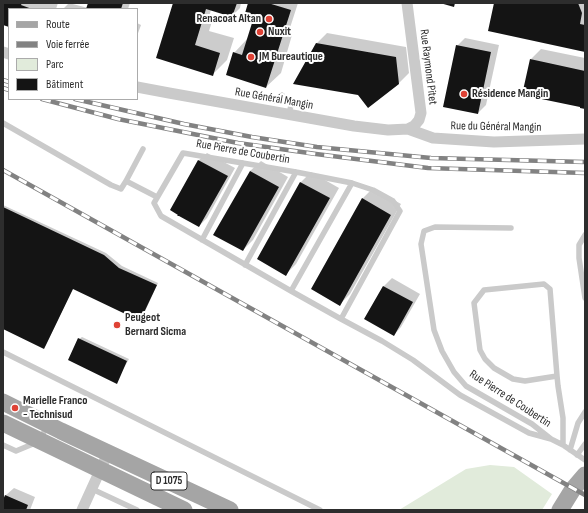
<!DOCTYPE html>
<meta charset="utf-8">
<style>
body{margin:0}
#map{position:relative;width:588px;height:513px;overflow:hidden;background:#fff;font-family:"Sofia Sans Condensed",sans-serif}
canvas{display:block}
.frame{position:absolute;inset:0;border:4px solid #2d2d2d;pointer-events:none}
.legend{position:absolute;left:8px;top:8px;width:130px;height:92px;box-sizing:border-box;background:#fff;border:1px solid #ababab;margin:0;padding:5px 7px;list-style:none;font-size:12px;color:#2d2d2d}
.legend li{display:flex;align-items:center;gap:8px;height:20px}
.legend b{width:20px;border:1px solid #ababab}
</style>
<div id="map">
<canvas width="588" height="513"></canvas>
<div class="frame"></div>
<ul class="legend">
<li><b style="height:5px;background:#a5a5a5"></b>Route</li>
<li><b style="height:5px;background:#828282"></b>Voie ferrée</li>
<li><b style="height:11px;background:#e1ebdb"></b>Parc</li>
<li><b style="height:11px;background:#141414"></b>Bâtiment</li>
</ul>
</div>
<script>
const ctx = document.querySelector('canvas').getContext('2d');
ctx.lineJoin = 'round';
function paint(path, color) { ctx.fillStyle = color; ctx.fill(path, 'evenodd'); }
const poly = rows => new Path2D(rows.map(r => 'M' + r).join(''));
function stroke(path, color, width, dash) { ctx.strokeStyle = color; ctx.lineWidth = width; ctx.lineCap = dash ? 'butt' : 'round'; ctx.setLineDash(dash || []); ctx.stroke(path); }
function write(font, color, halo, rows, align = 'center') {
  ctx.font = font + ' "Sofia Sans Condensed",sans-serif'; ctx.lineWidth = 4; ctx.setLineDash([]); ctx.textBaseline = 'middle'; ctx.strokeStyle = halo; ctx.fillStyle = color; for (const [text, x, y, turn = 0] of rows) {
    ctx.save(); ctx.translate(x, y); ctx.rotate((+turn || 0) * Math.PI / 180); ctx.textAlign = isNaN(turn) ? turn : align; if (halo) ctx.strokeText(text, 0, 0); ctx.fillText(text, 0, 0); ctx.restore();
  }
}
paint(poly([
 [490,465,514,467,552,494,542,510,399,510,466,469]
]), '#e1ebdb');
paint(poly([
 [3,3,58,3,56,9,9,9,9,25,3,23],
 [69,3,88,8,89,3,130,3,128,9,63,9],
 [174,3,241,3,240,8,232,16,211,9,210,14,214,15,209,31,234,38,227,60,212,75,157,57],
 [249,3,298,3,288,34,292,35,281,73,266,87,234,53,248,38,253,23],
 [495,3,585,3,585,51],
 [137,23,141,25,137,36],
 [327,33,406,47,409,73,399,83,317,43],
 [465,38,499,45,486,105,478,113,457,46],
 [541,49,585,58,585,108,531,59],
 [282,92,285,94,282,100,279,94],
 [207,153,235,168,207,218,199,226,172,210,199,160],
 [261,161,288,177,253,240,243,250,250,171],
 [311,172,339,188,296,264,286,274,258,259,301,182],
 [373,188,401,204,350,294,340,304,362,199],
 [3,205,106,253,122,266,158,283,142,318,139,320,73,288,46,345,44,348,3,328],
 [392,278,420,294,401,327,394,335,366,319,384,286],
 [82,337,129,359,116,382,79,339],
 [14,488,35,497,30,510,3,510,3,502,6,495]
]), '#0003');
paint(poly([
 [3,3,22,3,21,5,32,9,9,9,9,27,3,25],
 [88,3,123,3,121,9,86,9],
 [173,3,237,3,232,17,206,9,195,45,220,53,213,76,156,58],
 [248,3,268,3,291,10,266,88,226,75,233,52,242,55,252,23,243,20],
 [440,3,455,3,454,7],
 [494,3,578,3,582,13,580,24,585,25,585,52,488,31],
 [316,43,396,57,399,84,368,108,358,95,293,84],
 [456,45,491,52,478,114,443,107],
 [530,59,585,71,585,109,580,108,580,107,522,95],
 [279,94,284,97,280,104,273,103],
 [198,160,228,176,199,227,179,216,177,216,178,215,170,210],
 [250,171,279,187,243,251,213,235],
 [300,182,330,198,286,276,257,259],
 [362,198,391,215,340,306,311,289],
 [3,207,104,255,119,268,157,285,140,321,73,289,44,349,3,329],
 [383,286,413,302,394,336,364,319],
 [78,338,127,361,117,384,68,360],
 [5,495,28,505,26,510,3,510,3,500]
]), '#141414');
stroke(poly([
 [289,115,291,105],
 [3,123,111,185,121,189,126,181],
 [143,149,126,181,157,197],
 [511,228,435,227,424,231,421,244,434,330,442,351,454,372,466,386,532,424,551,439,563,445,585,460],
 [585,235,579,245,579,258,585,298],
 [202,240,243,163],
 [245,265,296,172],
 [291,291,352,183],
 [341,319,400,211,393,201,373,190,352,183,296,172,183,153,154,203,161,216,291,291,341,319,382,341,413,360,460,395,529,433,551,439],
 [3,352,320,510],
 [557,376,525,381,513,379,494,368,485,359,480,350,474,303,484,290,544,284,550,289,557,376,558,386,563,418,563,445],
 [3,445,16,451,40,441,47,425],
 [570,450,578,423,585,412],
 [577,455,585,444],
 [92,489,137,510]
]), '#cacaca', 5.5);
stroke(poly([
 [407,3,421,113,419,120,414,126,408,129],
 [3,52,9,54],
 [137,87,169,93,354,126,388,130,408,129,433,138,494,142,585,139],
 [82,510,108,453]
]), '#cacaca', 11);
stroke(poly([
 [3,402,61,431,230,510],
 [3,423,184,510],
 [560,510,573,489,585,475]
]), '#a5a5a5', 17);
const rail = poly([
 [3,80,9,82],
 [3,88,9,90],
 [42,99,118,119,238,143,316,154,428,168,585,173],
 [75,99,184,124,252,137,317,147,431,158,585,162],
 [3,170,585,495]
]);
stroke(rail, '#828282', 4.5);
stroke(rail, '#fff', 3, [9]);
for (const [x, y, r, color] of [
 [269,19,4,"#df4235"],
 [260,32,4,"#df4235"],
 [251,57,4,"#df4235"],
 [464,94,4,"#df4235"],
 [117,325,4,"#df4235"],
 [15,408,4,"#df4235"]
]) { const dot = new Path2D(); dot.arc(x, y, r, 0, 2 * Math.PI); ctx.fillStyle = color; ctx.fill(dot); stroke(dot, '#fff', 1.5); }
for (const [x, y, w] of [
 [169,481,36]
]) { const box = new Path2D(); box.roundRect(x - w / 2, y - 9, w, 18, 3); ctx.fillStyle = '#fff'; ctx.fill(box); stroke(box, '#2d2d2d', 1); }
write('bold 11px', '#2d2d2d', null, [
 ["D 1075",169,481]
]);
write('bold 12px', '#2d2d2d', '#fff', [
 ["Renacoat Altan",261,19,"right"],
 ["Nuxit",268,32],
 ["JM Bureautique",259,57],
 ["Résidence Mangin",472,94],
 ["Peugeot",125,318],
 ["Bernard Sicma",125,332],
 ["Marielle Franco",23,401],
 ["- Technisud",23,415]
], 'left');
write('12px', '#2d2d2d', '#fff', [
 ["Rue Raymond Pitet",428,67,83],
 ["Rue Général Mangin",274,99,10],
 ["Rue du Général Mangin",496,127,1],
 ["Rue Pierre de Coubertin",243,152,10],
 ["Rue Pierre de Coubertin",510,399,33]
]);
</script>
